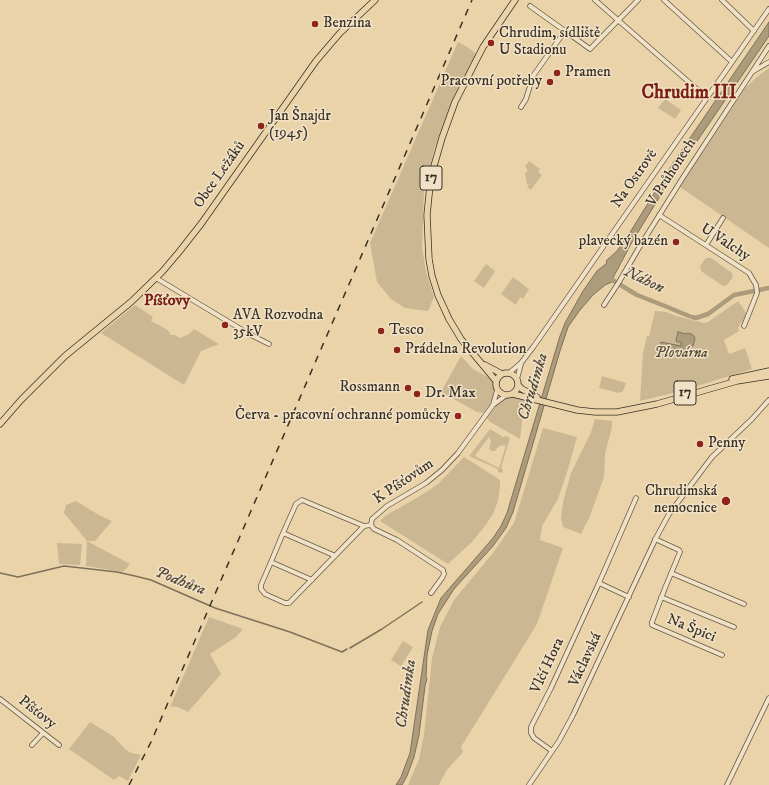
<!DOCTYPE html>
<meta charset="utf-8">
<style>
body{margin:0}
canvas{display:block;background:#ead3a9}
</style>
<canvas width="769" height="785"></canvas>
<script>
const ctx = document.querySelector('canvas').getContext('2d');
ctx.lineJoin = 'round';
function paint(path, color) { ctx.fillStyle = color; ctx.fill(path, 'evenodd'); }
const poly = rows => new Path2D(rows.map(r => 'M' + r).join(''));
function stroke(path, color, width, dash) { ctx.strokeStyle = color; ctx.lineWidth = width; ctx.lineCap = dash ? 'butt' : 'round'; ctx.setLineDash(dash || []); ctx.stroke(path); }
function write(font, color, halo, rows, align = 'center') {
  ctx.font = font + ' "IM FELL DW Pica",serif'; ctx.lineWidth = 3; ctx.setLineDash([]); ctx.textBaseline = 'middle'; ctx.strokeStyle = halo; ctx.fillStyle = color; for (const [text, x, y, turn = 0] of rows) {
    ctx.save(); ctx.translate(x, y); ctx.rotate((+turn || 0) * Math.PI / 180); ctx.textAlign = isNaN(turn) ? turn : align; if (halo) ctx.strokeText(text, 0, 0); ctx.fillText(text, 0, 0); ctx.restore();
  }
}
paint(poly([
 [458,42,469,48,476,54,459,86,434,149,424,192,422,247,426,272,434,297,428,311,405,308,391,299,377,282,370,243],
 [769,68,769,248,680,187,745,88,757,77],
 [665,99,681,110,675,119,658,108],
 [529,161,540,169,538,172,542,175,531,190,527,187,529,184,527,184,525,173,528,171,525,166],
 [706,258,711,258,732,273,733,277,727,285,723,286,701,271,700,266],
 [486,264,495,271,484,288,474,281],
 [513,277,529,289,523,299,520,297,516,305,501,294],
 [738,301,747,314,738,328,739,331,724,340,729,354,745,348,752,369,681,391,640,401,643,353,647,336,649,336,655,311,666,312,676,316,704,323,708,322],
 [135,305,153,317,151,321,168,330,171,335,175,335,180,338,189,334,194,329,219,344,201,351,184,385,101,333],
 [461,356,473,369,488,377,490,376,493,382,494,390,493,399,489,407,483,413,477,412,441,392],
 [602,376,626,383,623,391,619,393,599,388],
 [515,396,525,398,520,439,490,422,487,418,499,402,504,398],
 [595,419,612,421,612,427,605,454,604,477,590,516,581,534,563,527,561,518,563,502,571,473,591,432],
 [543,428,577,437,568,469,558,499,542,526,540,540,563,548,537,624,461,747,463,752,446,771,439,785,408,785,419,759,424,735,432,658,440,627,454,600,493,553,514,523],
 [490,429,503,437,506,436,510,438,501,468,503,470,502,473,498,472,498,469,469,456],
 [489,437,491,441,489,449,492,451,495,451,499,446,506,445,499,468,475,456],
 [464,457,499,479,500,481,500,487,498,501,493,514,485,526,472,542,448,564,380,521,385,516,420,496,438,484],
 [76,501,99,515,112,521,95,541,87,541,130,564,123,572,86,566,87,541,64,513,66,505],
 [57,543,82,544,80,565,59,564],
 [209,617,243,629,236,637,210,654,221,674,188,712,180,708,173,706,170,707],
 [403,641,413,647,401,666,391,660],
 [90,722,113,736,125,749,131,753,141,755,128,781,119,776,114,780,69,749]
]), '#ccb793');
const water = poly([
 [769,22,769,36,665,188,632,242,615,274,613,278,614,281,605,285,593,295,580,310,568,327,560,351,513,512,506,528,493,546,454,589,438,614,432,631,427,655,426,677,427,679,425,686,419,735,414,757,407,776,402,785,396,785,401,777,410,753,428,630,441,598,493,538,501,526,507,513,560,336,565,323,583,291,597,271,607,263,606,261,617,251,629,234,673,163,769,22],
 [678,332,686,334,688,333,693,335,695,338,693,346,688,345,688,350,692,351,690,355,687,357,678,355,676,351,675,354,659,350,661,342,681,346,681,342,677,342,676,340,678,332]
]);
paint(water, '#ad9c7c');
stroke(water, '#7e7159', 1);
stroke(poly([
 [0,573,18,577,64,566,117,572,135,576,151,580,215,608,290,632,342,652,347,649],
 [350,648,382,629,422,602]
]), '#7e7159', 1.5);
stroke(poly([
 [609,278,637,295,670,308],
 [672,309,689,316],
 [692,317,696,318,708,314,734,295,769,288]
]), '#ad9c7c', 4.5);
const minor = poly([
 [595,0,707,98],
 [664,0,732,62],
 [722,0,754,31],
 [530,6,565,31],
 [752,72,769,62],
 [521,107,526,99,533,76,565,31,590,49,638,0],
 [659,215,749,273,756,285,757,293,744,326],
 [706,245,723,218],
 [156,278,249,334,269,344],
 [604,305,619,282,640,246,682,179,769,46],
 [509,373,521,363,534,346,769,9],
 [517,379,521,364],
 [493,405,497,390],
 [371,525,372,519,387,506,426,483,442,470,458,453,493,405,505,396],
 [371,525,374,529,397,540,443,570,444,574,442,578,431,593],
 [283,533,296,504,302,500,364,526],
 [655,539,679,550,680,552,665,588,652,622,652,625,722,655],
 [271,562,261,585,261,589,265,594,285,603,289,603,364,526,371,525],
 [671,573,744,604],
 [312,580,271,562,283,533,331,554,335,556],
 [599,583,636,498],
 [661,597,734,627],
 [0,699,59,745],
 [32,745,43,733],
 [552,751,534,738,531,733,531,727,551,688,599,583,629,597],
 [529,785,559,741,573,715,656,538,669,514,712,457,752,419,769,400],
 [727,785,769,698]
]);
const major = poly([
 [485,365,502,374],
 '496 384a11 11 0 1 1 22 0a11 11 0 1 1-22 0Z',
 [732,379,769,371],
 [496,381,461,339,449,319,438,295,432,276,429,259,427,215,430,185,434,166,442,138,455,102,483,47,515,0],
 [518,385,522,389,537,397],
 [513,394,577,410,595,412,617,412,657,404,737,381,769,376],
 [0,424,21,400,65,356,131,302,162,272,179,252,201,224,316,61,340,33,375,0]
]);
stroke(minor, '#645946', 5.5);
stroke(major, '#383025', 7);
stroke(minor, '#f1e2c7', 4);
stroke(major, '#ead3a9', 5.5);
stroke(poly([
 [129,785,151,742,472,0]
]), '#383025', 1.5, [7, 7]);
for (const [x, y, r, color] of [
 [315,24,4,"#8f2418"],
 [491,43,4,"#8f2418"],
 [557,73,4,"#8f2418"],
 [550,82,4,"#8f2418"],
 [261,126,4,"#8f2418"],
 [676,242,4,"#8f2418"],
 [225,325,4,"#8f2418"],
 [381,331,4,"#8f2418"],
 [397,350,4,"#8f2418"],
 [408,388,4,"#8f2418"],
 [417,394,4,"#8f2418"],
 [458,416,4,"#8f2418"],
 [700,444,4,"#8f2418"],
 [726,501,5,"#8f2418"]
]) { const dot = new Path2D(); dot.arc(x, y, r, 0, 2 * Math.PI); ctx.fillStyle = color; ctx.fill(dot); stroke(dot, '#f1e2c7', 1.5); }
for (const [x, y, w] of [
 [431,178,22],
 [685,393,22]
]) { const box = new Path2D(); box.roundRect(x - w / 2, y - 12, w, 24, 3); ctx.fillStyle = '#f1e2c7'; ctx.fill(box); stroke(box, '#383025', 1); }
write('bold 14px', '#383025', null, [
 ["17",431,178],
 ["17",685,393]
]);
write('15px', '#383025', '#f1e2c7', [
 ["Benzina",323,24],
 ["Chrudim, sídliště",499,34],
 ["U Stadionu",499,51],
 ["Pramen",565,73],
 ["Pracovní potřeby",542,82,"right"],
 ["Jan Šnajdr",269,117],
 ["(1945)",269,134],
 ["plavecký bazén",668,242,"right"],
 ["AVA Rozvodna",233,316],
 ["35kV",233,333],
 ["Tesco",389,331],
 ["Prádelna Revolution",405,350],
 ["Rossmann",400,388,"right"],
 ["Dr. Max",425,394],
 ["Červa - pracovní ochranné pomůcky",450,416,"right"],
 ["Penny",708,444],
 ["Chrudimská",717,492,"right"],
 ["nemocnice",717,509,"right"]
], 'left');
write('15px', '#383025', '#f1e2c7', [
 ["V Průhonech",672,173,-57],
 ["Obce Ležáků",220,175,-55],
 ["Na Ostrově",635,179,-55],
 ["U Valchy",725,243,33],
 ["K Píšťovům",404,482,-34],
 ["Na Špici",691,629,22],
 ["Václavská",586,660,-65],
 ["Vlčí Hora",548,666,-65],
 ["Píšťovy",37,713,38]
]);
write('italic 15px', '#564b3b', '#f1e2c7', [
 ["Plovárna",681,354]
]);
write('italic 16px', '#554b3b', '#f1e2c7', [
 ["Náhon",644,281,26],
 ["Chrudimka",534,387,-73],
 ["Podhůra",180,582,22],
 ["Chrudimka",407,694,-82]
]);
write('bold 16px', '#7a1f14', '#f1e2c7', [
 ["Píšťovy",167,302]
]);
write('bold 19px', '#7a1f14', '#f1e2c7', [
 ["Chrudim III",689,94]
]);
</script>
